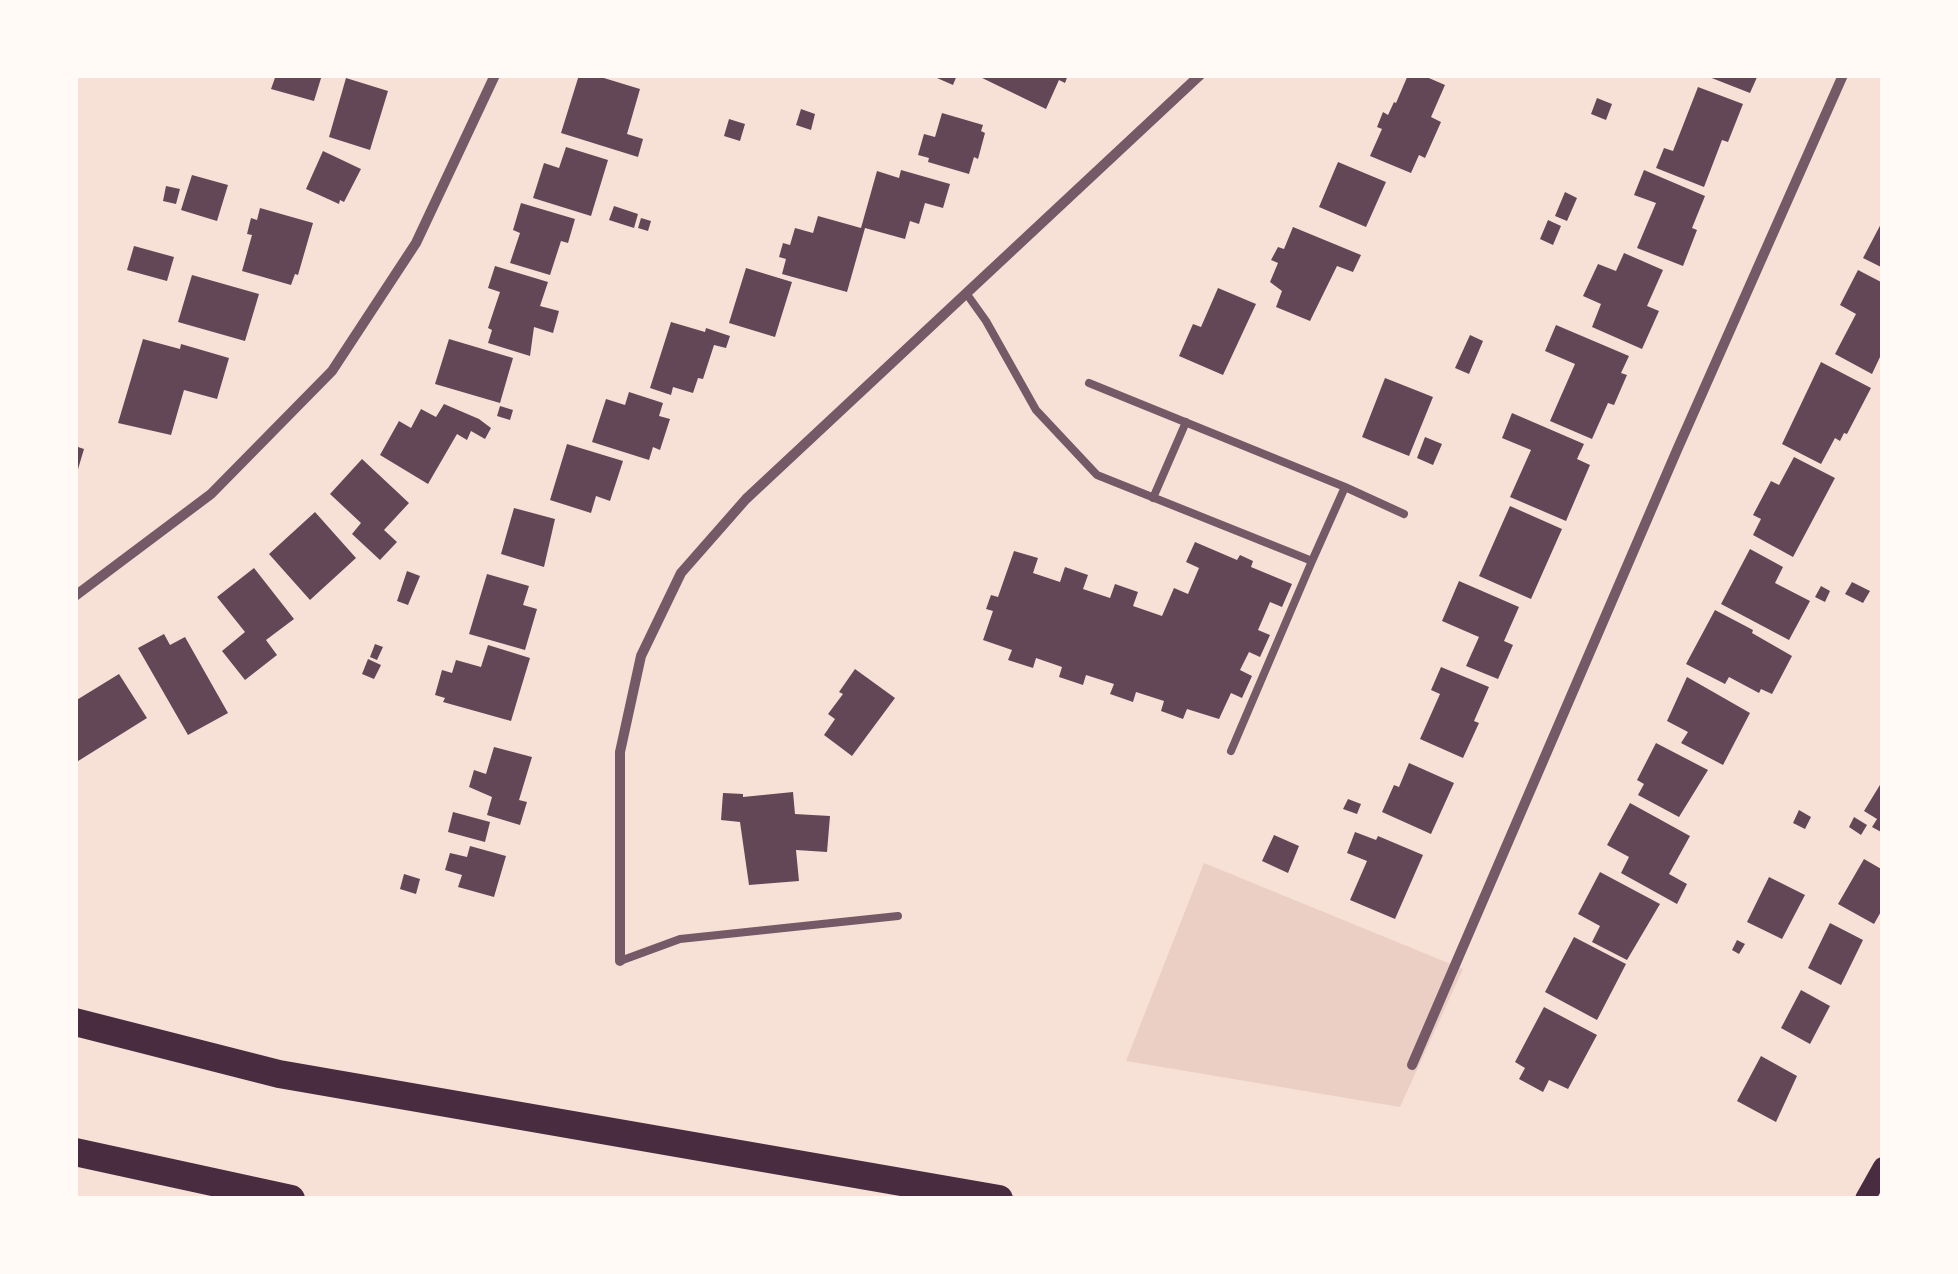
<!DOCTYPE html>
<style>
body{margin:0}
#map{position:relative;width:1958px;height:1274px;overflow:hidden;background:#f7e1d7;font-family:"Space Grotesk",sans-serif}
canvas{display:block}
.frame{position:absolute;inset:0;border:78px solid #fffaf5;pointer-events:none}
</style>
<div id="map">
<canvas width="1958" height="1274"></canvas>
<div class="frame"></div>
</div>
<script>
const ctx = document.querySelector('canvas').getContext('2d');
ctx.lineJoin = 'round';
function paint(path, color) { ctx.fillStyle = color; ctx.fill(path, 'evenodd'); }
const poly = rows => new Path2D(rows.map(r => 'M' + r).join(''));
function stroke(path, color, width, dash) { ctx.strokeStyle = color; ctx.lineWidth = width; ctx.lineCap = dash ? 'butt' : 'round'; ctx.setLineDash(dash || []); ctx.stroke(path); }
paint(poly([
 [1204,863,1463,969,1400,1107,1126,1061]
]), '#ebcfc5');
paint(poly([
 [276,75,322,75,314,101,271,89],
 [579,75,594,75,640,89,627,134,643,139,638,157,561,133],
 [938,75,957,75,953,85,937,78],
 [976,75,1068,75,1065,83,1059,80,1046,109],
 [1408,75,1422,75,1445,85,1431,117,1441,122,1425,158,1419,155,1411,173,1370,156,1382,129,1377,127,1383,112,1388,115,1394,102,1396,103],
 [1704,75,1758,75,1750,93],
 [346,78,388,91,370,150,329,137],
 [1698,87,1743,104,1728,142,1722,140,1704,187,1656,168,1664,148,1673,151],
 [1597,98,1612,104,1606,120,1591,114],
 [801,109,815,114,811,130,796,125],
 [942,113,983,125,981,131,985,133,978,159,974,157,969,174,928,162,929,158,918,155,924,134,935,137],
 [729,119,745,124,740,141,724,136],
 [566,147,608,160,591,216,533,198,544,163,559,168],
 [323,151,361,169,344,202,340,200,339,204,306,189],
 [1338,162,1386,182,1366,227,1319,207],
 [901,170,950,184,943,208,925,203,919,224,910,221,905,239,865,228,847,292,782,274,786,259,779,257,783,243,790,245,795,228,813,233,818,216,861,228,877,171,899,178],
 [1644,170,1705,196,1692,228,1697,230,1683,266,1637,248,1656,203,1634,195],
 [192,175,228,185,217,221,181,210],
 [166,186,180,189,176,204,163,201],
 [1565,192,1577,198,1567,221,1555,216],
 [521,203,575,219,568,243,561,241,550,275,510,263,520,233,513,230],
 [614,206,638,214,634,228,609,220],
 [260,208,313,223,298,275,295,274,291,285,242,271,252,235,247,234,251,218,257,220],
 [641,218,651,221,648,231,638,228],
 [1548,220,1561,226,1553,245,1540,239],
 [1883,220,1883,268,1863,258],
 [1293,227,1361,255,1353,272,1337,266,1310,321,1276,307,1282,291,1270,282,1278,263,1271,260,1278,247,1284,249],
 [134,246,174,257,167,281,127,270],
 [1624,253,1663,270,1647,306,1659,311,1642,349,1592,327,1601,304,1583,296,1598,264,1616,271],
 [495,266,548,282,540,306,559,311,553,333,534,327,530,356,488,343,492,330,488,328,500,292,488,288],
 [746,268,792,282,775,337,729,323],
 [1858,270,1883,283,1883,359,1880,357,1872,374,1835,354,1856,314,1840,305],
 [192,275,259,294,245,341,178,322],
 [1218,288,1256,304,1223,375,1179,356,1193,324,1201,327],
 [671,322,705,332,706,328,730,336,726,348,714,345,703,379,698,378,693,393,673,387,671,395,650,388],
 [1556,325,1629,356,1621,373,1627,375,1614,405,1608,403,1592,439,1550,421,1575,364,1545,351],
 [1470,335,1483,341,1469,374,1455,368],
 [143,339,180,349,181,344,229,358,217,399,184,390,171,435,118,423],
 [449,339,513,358,500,403,435,384],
 [1821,362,1871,388,1847,434,1844,433,1840,441,1835,438,1821,464,1782,444],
 [1385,378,1433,397,1409,456,1362,437],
 [629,392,663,403,659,416,670,419,660,450,653,447,649,460,592,442,606,399,625,405],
 [444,404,479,419,491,428,485,439,471,431,467,440,457,434,428,484,380,455,399,421,411,428,421,409,436,417],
 [500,406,513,410,510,420,497,416],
 [1512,413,1584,444,1577,459,1590,465,1566,521,1510,497,1531,450,1502,438],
 [1425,437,1442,444,1433,465,1417,458],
 [567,444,623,461,610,501,596,496,591,513,550,500],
 [75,446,84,449,76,476,75,476],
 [1794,457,1835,478,1793,557,1753,535,1761,519,1753,515,1771,481,1779,485],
 [362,459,409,503,384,530,397,542,380,560,352,534,361,523,330,494],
 [1510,506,1562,529,1531,599,1479,576],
 [514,508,555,519,544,567,501,554],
 [315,512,356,558,310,600,269,554],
 [1195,542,1237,560,1240,555,1253,561,1251,567,1292,584,1282,607,1270,602,1258,630,1270,635,1260,657,1249,652,1240,670,1252,676,1242,698,1231,693,1219,719,1187,709,1183,719,1161,711,1164,701,1136,692,1133,702,1110,694,1114,684,1086,675,1083,685,1059,677,1062,667,1036,658,1033,668,1008,660,1012,650,983,640,993,611,986,609,991,595,998,597,1014,551,1038,558,1033,573,1060,582,1065,567,1088,575,1083,589,1110,598,1115,584,1138,592,1133,606,1162,616,1174,588,1188,594,1199,568,1186,562],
 [1750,549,1783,567,1775,583,1810,601,1789,640,1721,604],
 [254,568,294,619,266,640,277,655,245,680,222,651,245,632,217,597],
 [407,571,420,576,408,605,397,601],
 [487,574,529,586,523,605,537,609,525,650,469,634],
 [1459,581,1519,607,1504,641,1513,645,1498,679,1466,666,1479,637,1442,621],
 [1852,582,1870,591,1863,603,1845,594],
 [1821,586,1830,591,1825,602,1815,597],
 [1715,610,1753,630,1752,633,1792,656,1772,694,1761,689,1759,693,1729,677,1725,684,1686,664],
 [164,634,170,645,185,637,228,713,188,735,138,648],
 [375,644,383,647,377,660,370,657],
 [488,645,530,658,511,721,443,702,445,698,435,695,442,670,452,673,456,660,481,667],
 [368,659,381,665,374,679,362,674],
 [1441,667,1489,687,1474,721,1479,723,1463,758,1420,739,1440,694,1431,690],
 [855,669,895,698,852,756,824,735,835,719,828,714,843,694,839,692],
 [119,674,147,718,75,763,75,701],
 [1687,677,1750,713,1723,765,1681,743,1688,732,1667,721],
 [1656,743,1708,770,1679,817,1638,795,1644,784,1637,780],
 [494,747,532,757,519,800,527,802,520,825,487,815,492,797,469,787,474,770,486,774],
 [1409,763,1454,783,1431,834,1382,812,1394,785,1399,787],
 [1883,780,1883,833,1872,827,1877,819,1864,811],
 [793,792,795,814,830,816,827,852,796,850,799,881,749,885,740,822,721,820,723,793,743,794,743,797],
 [1348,799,1361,804,1357,814,1343,809],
 [1630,803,1690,836,1669,874,1687,884,1677,904,1621,873,1629,857,1607,845],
 [1799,810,1811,817,1805,829,1793,823],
 [453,812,490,822,485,842,448,832],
 [1854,817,1867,825,1861,835,1849,827],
 [1355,832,1376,840,1378,836,1423,855,1395,919,1350,900,1367,861,1347,853],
 [1274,835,1299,846,1288,873,1262,861],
 [470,846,506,856,494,897,458,887,462,875,445,870,450,853,467,857],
 [1864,859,1883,870,1883,908,1874,924,1838,904],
 [1600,872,1660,904,1627,960,1592,942,1600,926,1578,914],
 [404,874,420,879,416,894,400,889],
 [1769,877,1805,895,1782,939,1747,922],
 [1830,923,1863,940,1841,985,1808,968],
 [1574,937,1626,964,1597,1020,1545,992],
 [1737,940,1745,944,1739,954,1732,950],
 [1801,990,1830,1006,1810,1044,1781,1028],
 [1544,1007,1597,1035,1568,1089,1549,1080,1543,1092,1519,1079,1525,1068,1515,1062],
 [1761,1056,1797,1076,1776,1122,1737,1101]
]), '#644757');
stroke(poly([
 [966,293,986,321,1036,410,1097,475,1312,561,1345,487,1089,383],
 [1345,487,1404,514],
 [1153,498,1186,422],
 [1231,751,1312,561],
 [620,961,680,939,898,916]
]), '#755966', 8);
stroke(poly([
 [75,596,211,494,332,371,416,243,495,75],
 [620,961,620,752,641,656,681,573,746,499,1200,75],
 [1412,1065,1677,450,1843,75]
]), '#755966', 10);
stroke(poly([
 [1865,1199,1883,1167]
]), '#4a2c40', 20);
stroke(poly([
 [75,1022,279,1074,999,1199],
 [75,1152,291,1199]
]), '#4a2c40', 28);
</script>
